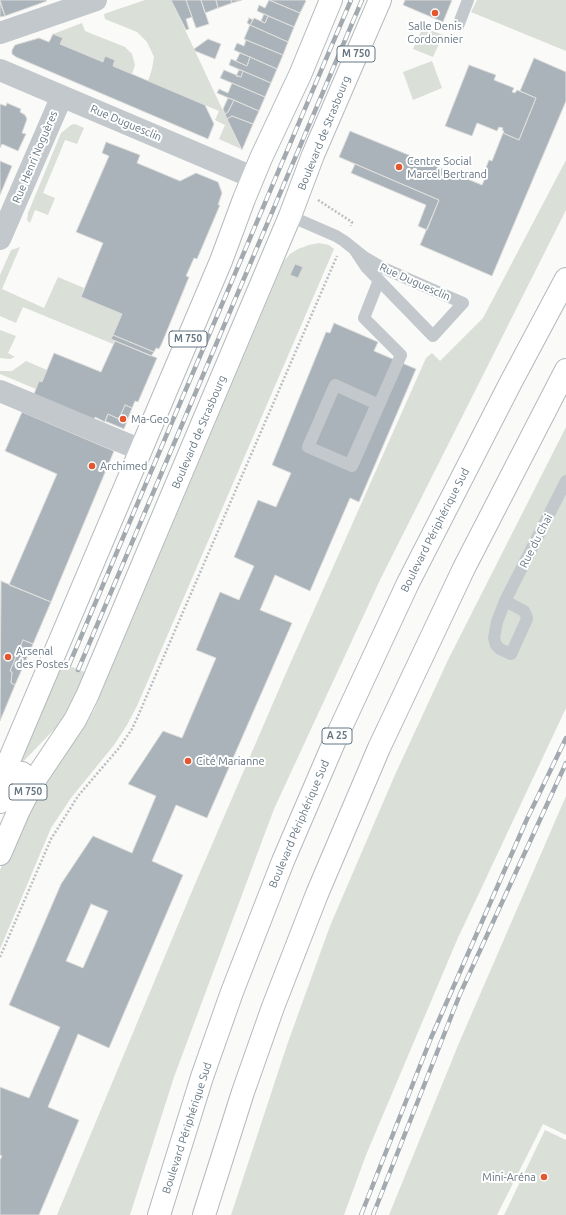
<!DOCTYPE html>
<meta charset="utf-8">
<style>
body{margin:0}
canvas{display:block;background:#fafaf8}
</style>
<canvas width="566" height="1215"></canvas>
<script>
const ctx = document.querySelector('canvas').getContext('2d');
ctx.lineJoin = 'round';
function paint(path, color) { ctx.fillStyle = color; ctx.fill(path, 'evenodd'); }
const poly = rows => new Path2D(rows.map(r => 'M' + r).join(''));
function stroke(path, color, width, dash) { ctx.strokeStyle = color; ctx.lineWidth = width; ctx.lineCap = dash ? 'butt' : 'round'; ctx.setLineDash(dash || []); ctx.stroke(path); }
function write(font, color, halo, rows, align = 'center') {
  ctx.font = font + ' Ubuntu,sans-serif'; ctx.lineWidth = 4; ctx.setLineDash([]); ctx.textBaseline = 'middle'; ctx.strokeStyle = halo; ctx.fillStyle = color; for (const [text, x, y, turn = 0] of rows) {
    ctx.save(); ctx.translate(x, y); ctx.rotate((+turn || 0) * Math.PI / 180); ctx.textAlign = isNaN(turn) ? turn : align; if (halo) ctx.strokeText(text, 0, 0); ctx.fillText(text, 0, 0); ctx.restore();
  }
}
paint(poly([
 [145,0,171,0,241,149,219,139,225,125,215,120,219,111,148,81,152,69,154,57,147,42,137,32,105,19,104,14],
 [477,0,566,0,566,51,471,12],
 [82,23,85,31,125,47,132,54,135,65,132,74,113,66,115,60,105,56,103,62,60,44,62,38,53,34],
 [423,27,443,35,433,57,413,49],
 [432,61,442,88,413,100,403,72],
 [75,124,84,128,77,144,65,140,43,193,55,198,48,215,35,210,30,223,27,220,28,213,61,133,71,125],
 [566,160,566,210,380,580,274,809,174,1077,130,1215,57,1215,195,884,286,673,426,358,432,353,440,361,483,318],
 [319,243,329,245,334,249,137,706,127,725,114,745,71,798,51,828,0,949,0,870,28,806,59,756,83,728,94,710,284,261,290,254,298,249,309,245],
 [20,247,2,289,44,308,58,277,84,288,81,297,122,314,112,339,114,341,113,344,23,307,16,323,0,316,0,275,11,250],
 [0,330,16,336,8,353,15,357,10,359,0,358],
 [26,361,47,370,42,382,36,389,0,374,0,371,12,371],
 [566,427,566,708,457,940,366,1155,344,1215,231,1215,287,1045,330,926,394,777,448,660],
 [60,662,87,673,64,719,20,765,17,762],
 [566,796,566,1135,543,1124,497,1215,389,1215,459,1043],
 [545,1130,566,1140,566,1215,504,1215]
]), '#dadfd7');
const building = poly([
 [0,0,46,0,47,1,5,16,0,0],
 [171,0,186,0,192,17,186,19,189,29,186,30,171,0],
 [186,0,201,0,209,24,196,28,186,0],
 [201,0,216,0,218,8,205,13,201,0],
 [216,0,231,0,232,3,218,8,216,0],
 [231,0,242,0,232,3,231,0],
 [269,0,300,13,294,27,257,11,259,5,265,8,269,0],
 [269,0,305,0,306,1,300,13,269,0],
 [405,0,452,0,443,22,403,5,405,0],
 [0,3,5,16,0,17,0,3],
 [264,14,268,16,265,23,261,21,264,14],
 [268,16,294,27,288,42,250,25,254,18,265,23,268,16],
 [249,18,253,20,250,25,247,23,249,18],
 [250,25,288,42,283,55,244,39,250,25],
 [53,34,63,38,60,44,103,62,105,56,115,60,113,66,205,105,214,124,208,139,16,57,12,54,12,50,15,45,39,38,49,42,53,34],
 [208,39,221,44,215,59,195,51,194,49,208,39],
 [246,40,283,55,277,69,234,50,237,43,244,46,246,40],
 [240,53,250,57,247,66,236,61,240,53],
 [250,57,277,69,271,83,229,65,231,59,247,66,250,57],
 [534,58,566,72,566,101,492,276,420,245,439,200,339,157,350,131,482,185,487,174,484,172,489,160,492,161,503,133,519,140,536,98,520,91,534,58],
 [469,65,496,75,494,80,514,88,512,92,515,93,517,90,536,98,519,140,503,133,504,131,502,130,503,128,499,127,497,131,477,123,472,136,445,126,469,65],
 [224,70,241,77,243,71,271,83,265,97,220,78,224,70],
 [239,70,243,71,241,77,236,76,239,70],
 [232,83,265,97,259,111,217,93,219,89,228,93,232,83],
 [228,98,234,100,228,112,225,114,223,109,228,98],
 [234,100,259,111,253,124,232,116,227,119,225,114,228,112,234,100],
 [7,103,21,109,20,112,25,115,27,119,22,133,26,134,18,151,2,144,0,148,0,104,6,106,7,103],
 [232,116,253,124,242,150,227,119,232,116],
 [106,142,140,155,137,163,180,181,196,173,218,182,222,193,218,205,220,205,197,259,194,258,186,276,189,277,162,343,159,349,156,348,154,352,113,335,122,314,81,297,103,243,76,232,109,156,102,153,106,142],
 [0,161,12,166,0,195,0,161],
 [355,164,439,200,427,230,418,226,426,205,351,173,355,164],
 [295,264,303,267,298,278,290,275,295,264],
 [334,323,378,342,374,351,416,369,359,502,350,498,310,591,275,575,260,610,292,623,207,818,176,805,152,861,183,875,109,1048,78,1034,48,1107,79,1120,39,1215,0,1215,0,1160,2,1156,0,1155,0,1087,29,1098,60,1027,9,1005,61,884,93,836,132,853,156,796,128,784,163,731,182,738,216,658,196,650,220,592,239,600,254,566,234,557,258,500,276,507,291,473,272,465,326,332,330,333,334,323],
 [91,904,108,911,83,968,66,961,91,904],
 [113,335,154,352,151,356,111,339,113,335],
 [115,341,157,358,138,402,135,401,132,408,125,405,119,419,108,414,105,422,95,417,94,420,34,394,39,381,42,382,54,353,101,372,115,341],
 [125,405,132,408,124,429,105,421,108,414,119,419,125,405],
 [22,412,114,451,51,602,9,585,57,474,5,451,22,412],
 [1,581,51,602,33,644,23,640,10,671,12,672,11,683,15,685,0,721,1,581],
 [23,640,33,644,15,685,11,683,12,672,10,671,23,640]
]);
paint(building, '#aab3b9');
stroke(building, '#dcdcda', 1);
const primary = poly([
 [0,782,221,261,244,199,261,158,300,75,331,0],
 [0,802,22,773],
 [0,854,19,810,34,781,75,720,87,696,290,216,313,155,380,0]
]);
const highway = poly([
 [159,1215,202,1077,232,992,283,861,335,740,408,583,511,382,566,279],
 [204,1215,243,1092,273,1007,317,894,379,748,464,568,566,370]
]);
stroke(primary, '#b5babe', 24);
stroke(highway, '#b4b9bd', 24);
stroke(poly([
 [318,200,352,222,351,226],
 [0,957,51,839,58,828,78,796,119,748,132,729,138,716,337,256]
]), '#bbbfc2', 2.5, [2, 2]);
stroke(poly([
 [458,26,468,0],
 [290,216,336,236,344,241,364,257,381,267,463,303,433,336,366,267,354,249],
 [352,460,377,404,335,385,308,447,352,466,401,355,364,318,379,280],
 [505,601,524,611,526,615,527,619,511,654,500,649,496,645,494,638,497,622,505,601,566,481]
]), '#c3c8cc', 12);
stroke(poly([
 [0,33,96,0],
 [0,70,252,177],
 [0,239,62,96],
 [0,391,141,450]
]), '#c3c8cc', 22);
stroke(primary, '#fff', 22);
stroke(highway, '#fff', 22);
const rail = poly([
 [69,665,351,0],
 [78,670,362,0],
 [361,1215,431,1038,527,819,566,738],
 [373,1215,460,994,566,763]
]);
stroke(rail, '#a2aab0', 4.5);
stroke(rail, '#fff', 3, [9]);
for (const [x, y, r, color] of [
 [435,13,4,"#e4572e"],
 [399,167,4,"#e4572e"],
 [123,419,4,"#e4572e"],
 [92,466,4,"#e4572e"],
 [8,657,4,"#e4572e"],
 [188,761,4,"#e4572e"],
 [544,1177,4,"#e4572e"]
]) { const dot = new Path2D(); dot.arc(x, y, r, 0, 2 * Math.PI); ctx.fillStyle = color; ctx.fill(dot); stroke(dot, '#fff', 1.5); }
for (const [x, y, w] of [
 [356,54,38],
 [188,339,38],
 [337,736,30],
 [28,792,38]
]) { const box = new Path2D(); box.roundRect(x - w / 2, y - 8, w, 16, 3); ctx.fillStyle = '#fff'; ctx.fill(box); stroke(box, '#657683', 1); }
write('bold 10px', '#657683', null, [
 ["M 750",356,54],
 ["M 750",188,339],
 ["A 25",337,736],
 ["M 750",28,792]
]);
write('11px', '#657683', '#fff', [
 ["Salle Denis",435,26,"center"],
 ["Cordonnier",435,39,"center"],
 ["Centre Social",407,161],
 ["Marcel Bertrand",407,174],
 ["Ma-Geo",131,419],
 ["Archimed",100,466],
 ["Arsenal",16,651],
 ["des Postes",16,664],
 ["Cité Marianne",196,761],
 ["Mini-Aréna",536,1177,"right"]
], 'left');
write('11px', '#657683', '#fff', [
 ["Rue Duguesclin",126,123,23],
 ["Boulevard de Strasbourg",324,133,-68],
 ["Rue Henri Noguères",35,157,-67],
 ["Rue Duguesclin",415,282,24],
 ["Boulevard de Strasbourg",199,432,-67],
 ["Boulevard Périphérique Sud",435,530,-63],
 ["Rue du Chai",536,541,-63],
 ["Boulevard Périphérique Sud",299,824,-67],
 ["Boulevard Périphérique Sud",187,1128,-72]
]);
</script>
